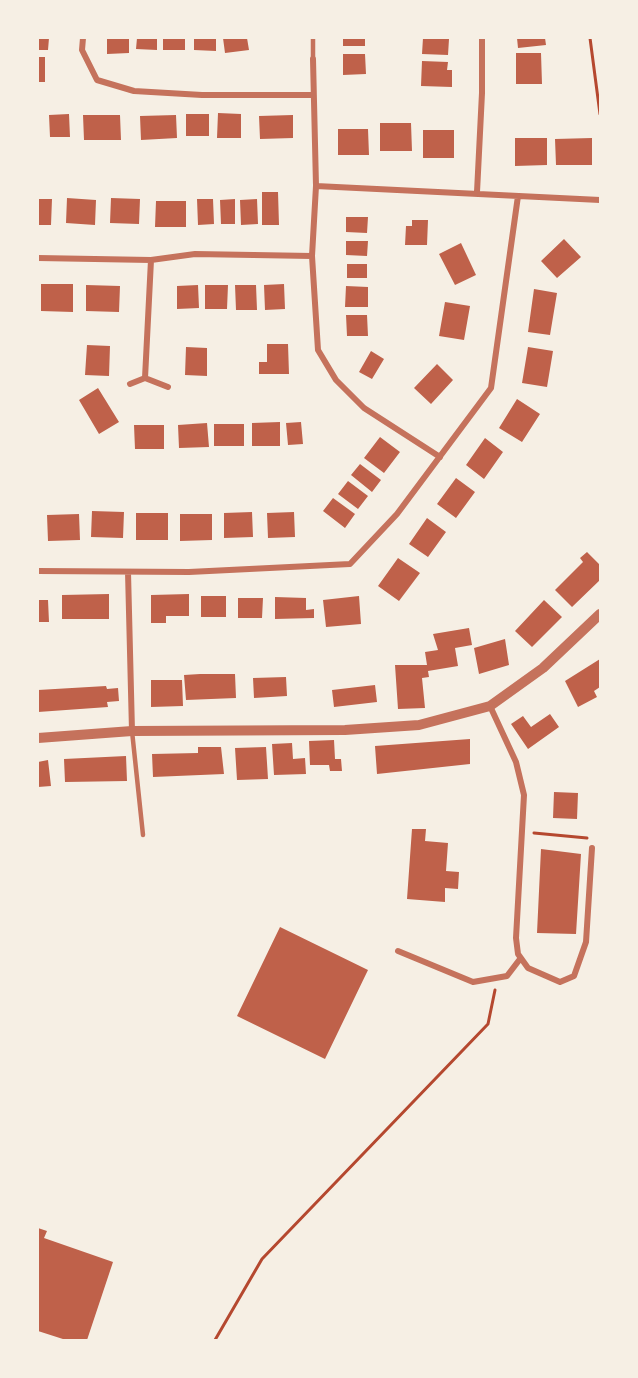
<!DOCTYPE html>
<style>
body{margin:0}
#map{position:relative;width:638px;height:1378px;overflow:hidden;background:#f6efe4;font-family:Raleway,sans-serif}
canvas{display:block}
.frame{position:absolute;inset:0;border:39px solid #f6efe4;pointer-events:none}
</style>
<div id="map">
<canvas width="638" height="1378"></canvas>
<div class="frame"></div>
</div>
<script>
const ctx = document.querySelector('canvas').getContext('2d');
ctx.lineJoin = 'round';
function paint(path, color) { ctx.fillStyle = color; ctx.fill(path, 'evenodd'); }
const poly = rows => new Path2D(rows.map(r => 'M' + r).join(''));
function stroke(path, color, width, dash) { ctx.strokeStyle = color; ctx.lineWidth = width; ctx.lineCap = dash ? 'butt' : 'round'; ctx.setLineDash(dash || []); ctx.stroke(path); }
paint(poly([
 [38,38,49,38,48,50,38,50],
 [107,38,129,38,129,53,107,54],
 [137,38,157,38,157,50,136,49],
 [163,38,185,38,185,50,163,50],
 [194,38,216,38,216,51,194,50],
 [223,38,247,38,249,50,225,53],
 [343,38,365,38,365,46,343,46],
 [423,38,449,39,448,55,422,54],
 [517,38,545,38,546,45,518,48],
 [516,53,541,53,542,84,516,84],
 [343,54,365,54,366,74,343,75],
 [38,57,45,57,45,82,38,82],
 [422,61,448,62,447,70,452,70,452,87,421,86],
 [218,113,241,114,241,138,217,138],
 [69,114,70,137,50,137,49,115],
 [186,114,209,114,209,136,186,136],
 [83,115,120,115,121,140,84,140],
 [176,115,177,138,141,140,140,116],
 [293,115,293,138,260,139,259,116],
 [380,123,411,123,412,151,380,151],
 [338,129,368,129,369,155,338,155],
 [423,130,454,130,454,158,423,158],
 [515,138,547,138,547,165,515,166],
 [592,138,592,165,556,165,555,139],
 [262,192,278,192,279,225,262,225],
 [67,198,96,200,95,225,66,223],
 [111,198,140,199,139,224,110,223],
 [38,199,52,199,51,225,38,225],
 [197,199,213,199,214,224,198,225],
 [235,199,235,224,221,224,220,200],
 [257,199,258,224,241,225,240,200],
 [156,201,186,201,186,227,155,227],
 [346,217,368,217,367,233,346,232],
 [412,220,428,220,427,245,405,245,406,226,412,226],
 [564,239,581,257,557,278,541,261],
 [346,241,368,241,367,256,346,255],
 [461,243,476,275,455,285,439,254],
 [347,264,367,264,367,278,347,278],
 [41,284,73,284,73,312,41,311],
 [284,284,285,309,265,310,264,285],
 [86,285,120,286,119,312,86,311],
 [198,285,199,308,177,309,177,286],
 [205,285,228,285,227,309,205,309],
 [235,285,256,285,257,310,236,310],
 [346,286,368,287,368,307,345,307],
 [534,289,557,293,550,335,528,332],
 [445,302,470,306,464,340,439,336],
 [346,315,367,315,368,336,347,336],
 [267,344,288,344,289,374,259,374,259,362,267,362],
 [87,345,110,346,109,376,85,375],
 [186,347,207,348,207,376,185,375],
 [528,347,553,351,547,387,522,383],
 [371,351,384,359,372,379,359,372],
 [437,364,453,380,431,404,414,388],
 [98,388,119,422,99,434,79,400],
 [517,399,540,414,522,442,499,428],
 [280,422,280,446,252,446,252,423],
 [301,422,303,444,288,445,286,423],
 [207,423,209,447,179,448,178,425],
 [214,424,244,424,244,446,214,446],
 [134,425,164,425,164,449,135,449],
 [380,437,400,452,384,473,364,458],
 [485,438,503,452,484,479,466,465],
 [360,464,381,480,372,492,351,475],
 [456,478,475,492,456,518,437,504],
 [348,481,368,496,358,509,338,494],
 [333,498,355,514,345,528,323,511],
 [92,511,124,512,123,538,91,537],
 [252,512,253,537,224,538,224,513],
 [294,512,295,537,268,538,267,513],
 [136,513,168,513,168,540,136,540],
 [79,514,80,540,48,541,47,515],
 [180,514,212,514,212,540,180,541],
 [427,518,446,532,428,557,409,544],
 [587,552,600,565,600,580,572,607,555,590,583,562,580,558],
 [398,558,420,573,399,601,378,586],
 [109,594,109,619,62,619,62,595],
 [189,594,189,616,166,616,166,623,151,623,151,595],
 [201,596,226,596,226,617,201,617],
 [359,596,361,624,326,627,323,600],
 [275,597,306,598,306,610,314,609,314,618,275,619],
 [238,598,263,598,262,618,238,618],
 [38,600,48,600,49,622,38,622],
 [544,600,562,617,532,647,515,631],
 [469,628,472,645,455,648,458,666,428,671,429,677,422,678,425,708,398,709,395,665,427,665,425,652,438,650,433,634],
 [505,639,509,665,479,674,474,648],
 [600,659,600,687,594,691,597,697,578,707,565,681],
 [200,674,235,674,236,698,186,700,184,675],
 [286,677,287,696,254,698,253,678],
 [151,680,182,680,183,706,151,707],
 [375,685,377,702,334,707,332,690],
 [106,686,107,689,118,688,119,701,107,702,108,707,38,712,38,690],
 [550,714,559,727,528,749,511,724,523,716,531,727],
 [470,739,470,764,377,774,375,746],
 [334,740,335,759,341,759,342,771,330,771,329,765,310,765,309,741],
 [292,743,293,759,305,758,306,774,274,775,272,744],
 [198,747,221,747,224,774,153,777,152,754,198,753],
 [266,747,268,779,237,780,235,748],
 [126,756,127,781,65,782,64,759],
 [48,760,51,786,38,787,38,762],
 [554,792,578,793,577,819,553,818],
 [412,829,426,829,425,841,448,843,446,871,459,872,458,889,445,888,445,902,407,899],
 [541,849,581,854,576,934,537,933],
 [280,927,368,970,325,1059,237,1016],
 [38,1228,47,1231,44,1238,113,1262,87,1340,66,1340,38,1331]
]), '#bf614a');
stroke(poly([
 [590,38,600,114],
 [534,833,587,838],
 [215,1340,262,1259,488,1024,495,990]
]), '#b5482f', 3);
stroke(poly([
 [313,59,313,38],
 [132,731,143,835]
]), '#c5725c', 4.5);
stroke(poly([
 [83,38,82,50,97,80,134,91,202,95,312,95],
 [316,186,600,200],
 [477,192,482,93,482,38],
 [312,256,318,350,336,380,364,408,440,457],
 [38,258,151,260,195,254,312,256,316,186,313,59],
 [151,260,145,378,168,387],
 [130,384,145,378],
 [38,571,189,572,350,564,397,514,491,388,518,196],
 [128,572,132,731],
 [490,706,516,762,524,795,516,938,518,954,528,968,560,982,574,976,586,942,592,848],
 [398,951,473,982,507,976,520,959]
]), '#c5725c', 6);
stroke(poly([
 [38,738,132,731,345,730,419,725,490,706,543,668,600,614]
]), '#c5725c', 10);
</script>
